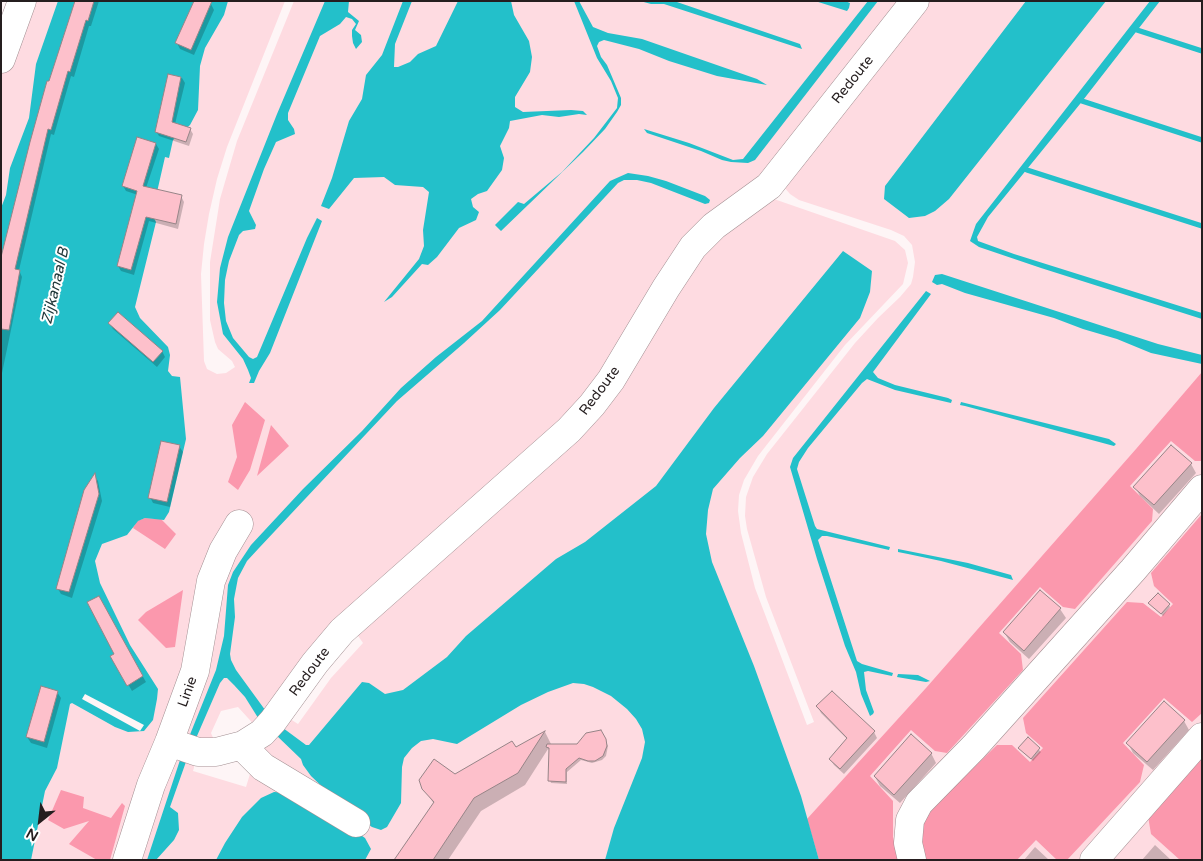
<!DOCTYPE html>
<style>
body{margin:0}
#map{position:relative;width:1203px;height:861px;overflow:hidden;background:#fef5f6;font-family:"Varela Round",sans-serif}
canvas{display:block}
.frame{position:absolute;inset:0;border:2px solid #251e1f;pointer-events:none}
.north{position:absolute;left:15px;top:796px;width:50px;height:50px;-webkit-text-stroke:4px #fff;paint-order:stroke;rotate:209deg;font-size:14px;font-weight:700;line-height:20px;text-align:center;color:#251e1f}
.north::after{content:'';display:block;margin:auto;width:18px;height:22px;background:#251e1f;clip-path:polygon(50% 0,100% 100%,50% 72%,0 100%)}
</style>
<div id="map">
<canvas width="1203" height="861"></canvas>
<div class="frame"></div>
<div class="north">N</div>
</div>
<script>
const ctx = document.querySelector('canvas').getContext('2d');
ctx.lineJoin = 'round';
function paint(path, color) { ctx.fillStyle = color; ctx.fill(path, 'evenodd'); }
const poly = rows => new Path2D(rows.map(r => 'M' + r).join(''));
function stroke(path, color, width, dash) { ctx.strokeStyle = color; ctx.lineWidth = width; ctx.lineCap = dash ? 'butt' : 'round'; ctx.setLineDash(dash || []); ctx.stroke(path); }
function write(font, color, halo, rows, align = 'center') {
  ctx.font = font + ' "Varela Round",sans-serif'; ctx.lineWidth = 4; ctx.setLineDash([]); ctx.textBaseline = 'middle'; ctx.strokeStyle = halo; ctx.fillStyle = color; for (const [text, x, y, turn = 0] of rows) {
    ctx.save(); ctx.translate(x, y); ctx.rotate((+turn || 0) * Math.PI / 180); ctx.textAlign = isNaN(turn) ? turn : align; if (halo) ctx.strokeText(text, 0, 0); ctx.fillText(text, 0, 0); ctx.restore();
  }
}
paint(poly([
 [27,1,285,1,227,147,217,179,209,214,204,244,201,274,204,361,207,369,217,374,226,373,235,367,232,361,218,349,215,342,210,320,210,262,220,199,237,141,294,1,910,1,862,61,734,205,607,379,258,729,238,707,221,711,211,733,217,747,183,739,199,620,121,860,1,860,1,73],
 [922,1,1202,1,1202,860,131,860,166,759,197,757,193,771,246,787,250,774,265,753,264,743,284,715,298,724,331,678,363,643,352,627,570,435,687,266,771,198,895,241,905,250,908,263,903,284,845,345,758,456,744,480,739,495,738,511,741,533,755,588,807,725,814,722,766,597,747,529,745,516,746,497,753,477,767,454,855,343,878,318,900,297,911,284,913,277,915,262,912,245,904,236,891,230,799,200,790,194,784,187]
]), '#fedbe1');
paint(poly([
 [1202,372,1202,461,1195,461,1171,441,1130,486,1153,509,1152,521,1075,609,1063,607,1040,587,999,633,1021,654,1023,670,947,753,935,751,911,730,870,776,893,801,893,837,898,860,819,860,807,819,926,688,1136,449],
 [245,402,265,420,250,470,238,490,228,482,237,457,232,425],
 [271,425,289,446,257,476],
 [1202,514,1202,713,1192,722,1164,698,1123,743,1144,765,1140,782,1067,860,1057,860,1036,840,1017,860,922,860,920,828,929,811,997,745,1012,745,1030,762,1043,748,1026,733,1023,718,1127,602,1143,603,1161,617,1173,604,1154,586,1151,573],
 [145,518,161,519,176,534,165,549,133,528,137,521],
 [183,590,175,647,166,648,138,620,146,612],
 [1202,757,1202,860,1180,860,1151,834,1148,816],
 [61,790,84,797,83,808,111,818,122,803,125,806,110,860,97,860,69,844,89,821,64,829,48,820]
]), '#fb98ad');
paint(poly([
 [58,1,228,1,224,15,205,48,200,66,198,110,190,125,173,140,169,158,165,157,152,214,156,222,135,307,140,318,168,347,170,355,168,371,172,376,180,377,186,439,169,512,164,520,145,518,138,521,127,535,102,544,95,561,100,583,130,645,158,689,157,699,153,720,144,731,128,732,115,727,72,703,70,704,57,768,45,791,31,860,1,860,1,208,6,195,10,168,29,118,36,64],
 [325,1,349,1,348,12,359,21,355,30,361,35,362,42,356,49,353,43,352,36,352,30,356,24,352,19,346,17,340,24,320,36,288,113,288,120,294,129,295,134,276,142,264,169,249,211,256,225,255,229,243,231,239,235,229,261,225,280,224,303,226,321,233,338,249,357,253,359,257,357,307,238,317,218,322,221,270,353,259,371,254,383,249,383,251,378,248,370,243,359,223,334,217,302,220,268,228,237,277,114],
 [403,1,412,1,395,44,394,67,398,67,410,62,418,54,436,46,458,1,511,1,514,15,529,41,532,57,530,72,515,97,515,107,523,112,571,110,583,111,587,115,579,114,559,117,542,115,510,121,509,128,500,146,504,158,502,170,487,191,478,194,471,199,473,207,479,212,476,220,459,228,437,257,428,265,422,264,392,297,384,302,419,259,424,246,423,230,429,192,423,187,395,185,384,177,354,178,329,209,321,206,332,178,349,121,362,99,366,75,382,55],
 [574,1,579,1,593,27,608,33,642,39,757,79,767,85,717,76,669,61,639,49,604,40,599,42,597,46,601,57,607,65,621,98,621,105,617,112,605,129,583,152,501,231,495,225,518,202,524,204,562,172,594,138,617,108,618,98,611,81,597,58],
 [640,1,674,1,800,44,802,49,664,4,651,4],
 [815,1,845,1,850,3,849,8,847,11],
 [868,1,878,1,755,160,748,163,731,162,722,160,701,151,647,133,644,129,689,143,733,160,743,159],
 [1026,1,1106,1,949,199,935,211,925,216,909,218,884,199,885,186],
 [1150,1,1160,1,1080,104,988,217,977,237,978,241,1014,254,1202,313,1202,319,1041,268,979,247,970,241,976,224],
 [628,173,648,176,666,181,705,196,710,200,709,203,705,204,651,183,637,180,624,180,618,183,500,310,464,343,397,401,259,548,247,561,238,578,234,599,235,617,230,654,231,660,236,670,268,714,260,721,245,697,234,685,227,678,224,678,220,683,197,736,195,740,189,737,216,670,224,636,228,585,233,572,251,545,303,489,362,431,401,388,436,357,482,321,610,181],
 [843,251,872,271,870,292,860,318,763,436,740,458,713,489,708,510,706,534,712,562,754,666,801,796,819,860,605,860,614,828,642,758,645,742,642,729,636,719,627,709,611,696,593,687,584,684,573,683,548,692,521,705,457,744,433,739,421,741,412,748,404,758,402,767,401,803,387,827,381,830,372,827,359,818,352,829,365,838,371,849,365,860,216,860,225,843,242,817,261,798,274,792,332,796,311,776,303,765,301,759,275,734,283,728,306,745,309,745,362,682,369,683,385,694,403,690,447,657,466,636,556,559,585,542,656,486,714,408],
 [942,274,1158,344,1202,355,1202,364,1151,353,1117,339,1083,329,1054,318,965,293,942,284,937,285,932,282,935,275],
 [926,291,931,294,873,372,878,378,895,385,948,398,952,400,951,403,895,390,867,379,862,383,808,448,799,462,797,469,815,526,817,529,890,547,889,550,827,536,822,536,818,540,857,661,862,664,893,673,892,676,868,671,864,672,866,690,874,712,873,714,870,716,861,694,856,672,845,646,817,559,790,467,793,458],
 [961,402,1109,439,1116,444,1114,446,965,406,960,405],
 [898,549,968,563,1011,575,1013,580,941,561,908,554,898,552],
 [898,674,918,675,930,681,926,682,897,677],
 [181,757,187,759,170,807,178,813,179,830,174,840,156,860,147,860]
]), '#23c0ca');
paint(poly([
 [85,694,144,725,140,731,82,699]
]), '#fef5f6');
paint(poly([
 [76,1,99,1,91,26,89,26,74,77,71,76,54,135,51,134,19,270,22,277,2,373,1,269,50,83],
 [211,4,214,10,194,55,180,49,177,43],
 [169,75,182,78,185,83,175,124,190,129,193,134,189,146,159,136,156,131],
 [156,144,159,149,146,188,181,196,184,202,178,229,149,221,134,275,121,271,118,266,138,195,126,191,123,186],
 [109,323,162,351,165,357,157,367,113,329],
 [179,446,183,452,170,507,153,503,150,497],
 [1191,464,1196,473,1159,514,1140,496,1135,487],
 [95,476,98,481,102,501,72,598,61,594,58,589],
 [1040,592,1060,609,1066,618,1029,659,1010,642,1004,632],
 [98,598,146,682,132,691,112,656,115,654],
 [1150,603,1169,605,1170,607,1163,616],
 [57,692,61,698,47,748,31,743,27,737],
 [818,707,874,732,877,738,844,774,834,765,830,759,848,740,821,713],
 [1184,721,1189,730,1153,770,1133,753,1128,743],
 [545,732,551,744,550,745,578,745,602,734,608,746,606,756,602,760,592,763,581,760,567,772,567,784,551,783,550,780,550,750,548,749,525,785,481,811,448,860,396,860,434,804,424,789,515,748],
 [1028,739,1041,752,1033,761,1021,750],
 [931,753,936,763,900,803,880,786,875,777],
 [1155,845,1171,860,1142,860],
 [1035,847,1049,860,1024,860]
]), '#0003');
stroke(poly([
 [1137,30,1202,51],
 [1082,101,1202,140],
 [1027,170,1202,226]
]), '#23c0ca', 5.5);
const building = poly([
 [75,1,94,1,88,21,86,20,70,72,68,71,51,130,48,129,15,269,20,270,9,330,1,329,1,257,30,142,47,81,49,81,75,1],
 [194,1,212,1,191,50,175,43,194,1],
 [168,74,181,77,172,122,191,128,186,142,155,132,168,74],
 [137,137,156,143,143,186,182,195,176,224,146,217,131,270,117,266,137,191,122,186,137,137],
 [118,312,163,351,153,362,108,323,118,312],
 [161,441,180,445,167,502,148,498,161,441],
 [1171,445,1192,463,1154,505,1133,487,1171,445],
 [95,473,99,494,69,592,56,589,84,490,95,473],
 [1040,590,1061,608,1024,651,1003,632,1040,590],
 [1158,593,1170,604,1161,614,1148,603,1158,593],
 [99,596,143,676,127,686,110,656,114,654,87,602,99,596],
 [41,686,58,691,44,742,26,737,41,686],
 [832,691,875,731,840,769,829,759,847,738,816,706,832,691],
 [1164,701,1185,720,1147,762,1126,743,1164,701],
 [601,730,606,739,607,746,603,756,595,761,588,761,579,758,566,769,566,782,548,781,549,748,546,747,547,744,577,744,586,733,601,730],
 [545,731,518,773,474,798,433,860,394,860,434,802,422,789,419,780,434,759,455,774,512,741,516,747,545,731],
 [911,734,932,753,894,795,874,776,911,734],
 [1028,737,1040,748,1031,759,1018,748,1028,737]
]);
paint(building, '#fdc0cb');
stroke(building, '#978588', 1);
const minor = poly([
 [1,59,22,1],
 [169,742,198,752,216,752,243,745,262,733,273,721,315,663,342,631,569,430,592,405,611,380,666,288,693,247,714,226,769,186,915,1],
 [243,745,248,752,263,767,356,823],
 [127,860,151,785,169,742,195,671,211,581,223,551,239,524],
 [912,860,908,843,910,820,919,803,974,747,1133,570,1202,489],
 [1094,860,1202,737]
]);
stroke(minor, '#a39093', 29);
stroke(minor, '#fff', 28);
write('14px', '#251e1f', '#fff', [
 ["Redoute",853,80,-51],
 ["Redoute",600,391,-53],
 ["Redoute",310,672,-53],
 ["Linie",188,692,-70]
]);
write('italic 15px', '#20383a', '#fff', [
 ["Zijkanaal B",56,286,-77]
]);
</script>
